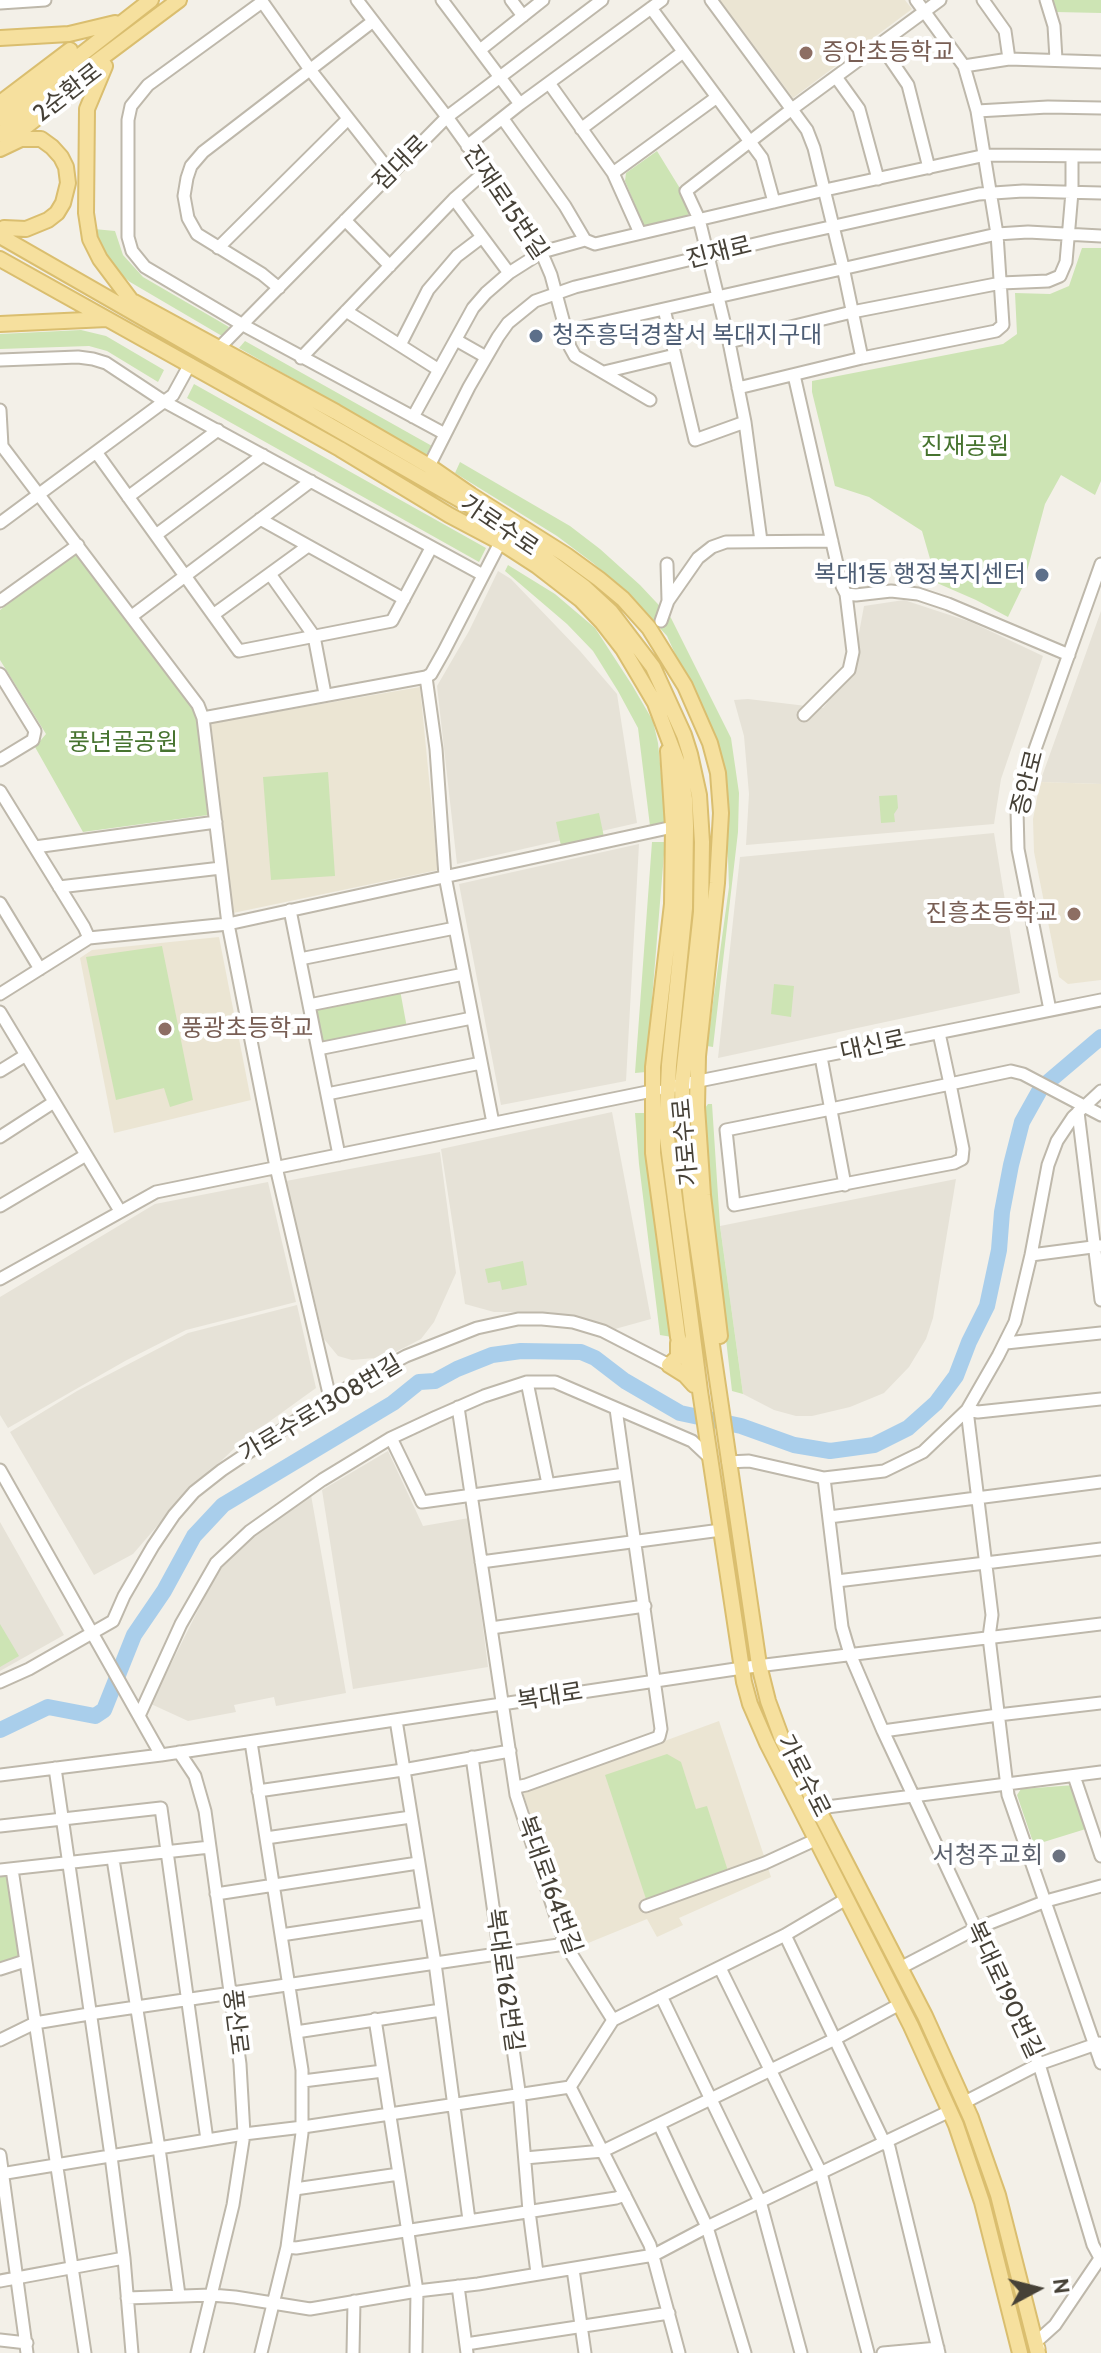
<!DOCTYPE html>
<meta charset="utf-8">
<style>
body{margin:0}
#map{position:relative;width:1101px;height:2353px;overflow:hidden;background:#f3f0e8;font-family:Cabin,sans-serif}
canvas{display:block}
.north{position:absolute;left:997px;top:2249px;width:80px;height:80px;-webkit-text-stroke:6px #fff;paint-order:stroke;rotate:83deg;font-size:22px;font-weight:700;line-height:32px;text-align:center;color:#464137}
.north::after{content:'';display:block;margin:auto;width:28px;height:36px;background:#464137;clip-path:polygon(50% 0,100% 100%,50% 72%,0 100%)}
</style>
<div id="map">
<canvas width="1101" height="2353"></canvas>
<div class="north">N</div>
</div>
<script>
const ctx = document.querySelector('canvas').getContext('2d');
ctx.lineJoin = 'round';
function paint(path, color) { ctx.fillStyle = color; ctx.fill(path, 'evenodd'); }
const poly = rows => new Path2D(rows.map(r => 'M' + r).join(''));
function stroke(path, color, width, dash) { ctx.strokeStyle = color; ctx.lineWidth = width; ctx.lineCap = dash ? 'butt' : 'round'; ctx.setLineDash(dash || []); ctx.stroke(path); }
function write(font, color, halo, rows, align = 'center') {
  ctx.font = font + ' Cabin,"Noto Sans KR",sans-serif'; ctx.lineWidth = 8; ctx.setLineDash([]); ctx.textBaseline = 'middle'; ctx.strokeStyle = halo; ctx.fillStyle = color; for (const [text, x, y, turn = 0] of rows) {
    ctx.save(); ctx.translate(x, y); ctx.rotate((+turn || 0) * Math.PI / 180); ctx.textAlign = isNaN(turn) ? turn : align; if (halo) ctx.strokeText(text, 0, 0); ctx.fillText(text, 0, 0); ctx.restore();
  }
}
paint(poly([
 [498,571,511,579,580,651,617,694,637,823,457,864,437,686,469,631],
 [904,600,971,622,1043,656,1001,779,994,824,746,845,749,794,744,736,734,700,748,699,823,708,852,671,864,606],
 [1101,611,1101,784,1040,782],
 [994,833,1020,993,718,1058,740,857],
 [639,844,626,1081,501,1105,459,884],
 [612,1112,651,1319,615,1329,548,1312,494,1312,465,1304,441,1149],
 [440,1152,456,1273,434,1322,421,1339,386,1357,352,1360,338,1356,324,1339,286,1181],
 [956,1179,933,1318,926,1339,909,1367,884,1393,850,1407,812,1416,796,1416,774,1410,743,1394,720,1226],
 [268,1182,296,1302,186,1330,125,1361,8,1428,0,1415,0,1297,155,1204],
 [297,1305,316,1388,241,1442,177,1503,133,1554,94,1575,10,1432,77,1391,188,1333],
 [388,1451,423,1526,469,1518,488,1667,353,1689,322,1490],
 [311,1495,346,1693,276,1706,274,1697,234,1705,236,1712,188,1721,151,1704,217,1572,264,1528],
 [0,1522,64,1635,0,1671]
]), '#e6e2d7');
paint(poly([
 [720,0,905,0,912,9,793,98],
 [420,687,438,870,233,913,211,723],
 [1040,782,1101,784,1101,980,1068,984,1059,977,1034,852,1033,819],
 [219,937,251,1100,114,1133,80,958,92,950],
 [719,1721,771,1877,679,1918,683,1925,657,1937,647,1919,576,1948,523,1793]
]), '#ebe5d3');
paint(poly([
 [1052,0,1101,0,1101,13,1056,12],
 [657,151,681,190,690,209,687,217,648,228,643,224,625,181,626,173],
 [94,229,115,231,123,255,143,277,229,327,222,336,130,282,110,265,100,247],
 [1082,248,1101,248,1101,481,1095,495,1061,475,1045,504,1023,586,1008,617,976,600,937,583,922,531,869,497,835,486,812,392,812,381,1003,344,1017,334,1015,293,1050,294,1069,286],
 [81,330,106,336,164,370,158,382,107,351,89,346,0,349,0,334],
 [245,341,432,446,426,455,239,348],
 [194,384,486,548,479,562,187,398],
 [460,462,570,526,600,549,640,585,671,618,731,738,739,793,738,832,713,1047,707,1046,729,887,728,858,724,824,689,684,667,636,630,595,593,563,557,536,455,473],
 [76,552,192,706,198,719,208,815,83,832,35,747,46,734,0,660,0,610],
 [508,565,555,594,595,628,632,685,653,721,658,743,666,824,650,826,638,728,618,691,593,651,567,624,505,571],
 [328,772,335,876,271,880,263,777],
 [897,795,898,808,894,814,895,822,881,823,879,796],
 [599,813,604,837,561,846,556,822],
 [652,842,665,842,646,1072,635,1073],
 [162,946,193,1100,170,1107,164,1088,116,1100,86,957],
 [774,984,794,986,791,1017,771,1014],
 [400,990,407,1028,326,1043,321,1040,314,1010,317,1006],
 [708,1104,712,1104,720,1226,743,1394,732,1391,714,1236,705,1108],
 [635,1113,645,1113,647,1162,672,1337,660,1335,639,1164],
 [523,1261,527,1285,502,1290,500,1281,488,1283,485,1269],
 [0,1624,19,1656,0,1667],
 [667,1754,681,1762,696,1809,707,1806,728,1871,646,1899,605,1775],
 [1075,1785,1089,1828,1034,1845,1017,1795,1021,1789],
 [0,1874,8,1874,20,1958,0,1965]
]), '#cde4b4');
stroke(poly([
 [0,1730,48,1707,95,1716,104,1710,134,1635,164,1591,194,1536,223,1505,393,1403,419,1382,435,1381,457,1369,492,1355,521,1351,581,1352,595,1358,625,1381,680,1413,741,1426,794,1445,830,1451,874,1445,908,1428,936,1403,956,1376,969,1342,987,1306,999,1250,1002,1212,1011,1165,1022,1122,1041,1088,1101,1037]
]), '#a9ceeb', 16);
const minor = poly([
 [261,0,311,71,391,173],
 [357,0,447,117,537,242,551,275,566,331,997,234,1028,232,1101,236],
 [442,0,520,104],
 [511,0,523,16],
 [711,0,807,130,814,148,843,267,862,358],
 [983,0,1005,31,1009,59],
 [1046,0,1054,26,1056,59],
 [262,2,148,85,131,106,128,120,128,237,132,251,145,267,243,325,445,434],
 [0,3,45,0],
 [651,8,762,158,774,202],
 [880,44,908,85,929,168],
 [480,50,543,0],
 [964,66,1009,59,1101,62],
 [836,77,859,109,878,179],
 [549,83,613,173,640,233],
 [977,111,1048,107,1101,108],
 [503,119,565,206,585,240],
 [581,129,683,52],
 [467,146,520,104,662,0],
 [613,173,717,97],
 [454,199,509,273],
 [345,220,390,266],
 [218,248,348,119],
 [279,288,262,274,197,234,188,218,184,196,187,178,191,166,203,152,372,22],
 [664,309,695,440,745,422],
 [346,311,439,370],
 [566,331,570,347,575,356,650,400],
 [456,340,486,357],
 [729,342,852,312,1001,283,1048,281,1060,276,1066,262,1072,192,1072,156],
 [400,345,428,290,457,256,482,237],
 [219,348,447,117,602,0],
 [301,358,454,199,486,171],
 [0,360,78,357,93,359,106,363,165,402,483,575],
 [604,372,675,355],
 [794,375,842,586,846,594,856,595,891,591,918,594,948,604,1069,655],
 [738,388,862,358,996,331,1003,325,997,234,977,111,964,66,916,0],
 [0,410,2,446],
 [413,417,473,308,486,293,509,273,542,252,585,240,595,244,825,190,986,155,1101,156],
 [2,446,198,705,203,718,228,924,276,1167,330,1398],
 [96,452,239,651,392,621,431,548],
 [429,466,469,387,498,337,508,323,535,301,575,287,776,239,979,194,1023,191,1101,193],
 [128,497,218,430],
 [260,519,404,599],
 [0,523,173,395,190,364],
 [156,535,263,455],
 [761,541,745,422,729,342,699,219,686,191,792,109,940,0],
 [667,564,668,600],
 [270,574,314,636,325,694],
 [0,601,78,545],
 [213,615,308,546],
 [132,616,311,481],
 [661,621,668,601,698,558,712,547,726,542,832,541],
 [0,674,35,731,33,740,0,760],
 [426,677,436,749,445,876,493,1123],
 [804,715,849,670,853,652,846,594],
 [203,718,426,677,431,674,444,651,503,537],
 [0,791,84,927,89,938],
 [35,847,216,822],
 [59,887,221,868],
 [0,903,40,969],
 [290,910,339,1155],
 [300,959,455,928],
 [0,994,89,938,228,924,673,827],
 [309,1005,464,974],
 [1050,1010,1018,849,1017,810,1020,792,1028,769,1101,564],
 [0,1012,120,1211],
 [939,1033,950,1084,963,1149,962,1159,954,1163,734,1205,726,1130,831,1109,950,1084,1011,1071,1023,1074,1101,1115],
 [318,1049,472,1018],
 [821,1057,845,1185],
 [0,1071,26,1055],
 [674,1086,1101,1000],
 [327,1094,481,1063],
 [1078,1112,1101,1300],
 [0,1137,54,1102],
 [0,1206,86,1155],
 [1031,1255,1100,1246],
 [0,1279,156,1192,657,1090],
 [1006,1343,1101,1333],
 [527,1382,548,1484],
 [458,1407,516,1795,565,1944,613,2020],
 [967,1410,992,1615,989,1637,1008,1795,1101,2063],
 [967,1410,978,1412,1101,1399],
 [391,1438,422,1502,625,1474],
 [728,1462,749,1461,824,1478,884,1471,923,1452,967,1410,998,1356,1015,1322,1031,1255,1048,1165,1057,1141,1073,1117,1101,1091],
 [0,1470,161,1755],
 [824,1478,842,1627,850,1654,883,1731,1039,2064,1093,2245,1100,2258],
 [829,1517,1101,1482],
 [481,1562,721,1530],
 [837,1581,1101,1549],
 [491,1628,645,1606],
 [0,1682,29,1669,113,1621,124,1596,153,1546,174,1515,194,1492,222,1470,336,1394,406,1356,477,1328,518,1319,542,1319,573,1322,603,1331,669,1365],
 [139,1716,181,1624,216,1563,250,1531,322,1480,391,1438,436,1417,484,1396,527,1382,555,1382,692,1441,709,1457],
 [396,1720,435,1963,469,2220],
 [883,1731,998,1715,1101,1703],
 [251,1742,302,2070,302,2133,287,2247,261,2353],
 [179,1752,195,1776,205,1811,240,2064,244,2134,233,2205,197,2353],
 [472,1757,519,2091,529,2211,537,2273],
 [55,1768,111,2156,124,2258,132,2353],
 [0,1775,161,1755,749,1667,1101,1624],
 [1074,1776,1101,1856],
 [516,1787,526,1785,659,1737,661,1729,616,1409],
 [258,1791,403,1770,510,1751],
 [819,1808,1101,1772],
 [0,1826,161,1808,207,2140],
 [266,1838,411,1817],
 [113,1859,159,2148,179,2295],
 [12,1869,85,2353],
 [0,1870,210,1847],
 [216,1894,418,1863],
 [646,1906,765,1863,815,1840],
 [281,1935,427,1913],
 [785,1935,884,2142,889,2147,939,2353],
 [720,1968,821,2173,868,2353],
 [900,1968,975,1929,1046,1901,1101,1886],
 [0,1969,25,1961],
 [661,1996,760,2201,801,2353],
 [375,2019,417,2291,416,2353],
 [613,2020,570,2087,650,2245,679,2353],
 [613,2020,785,1935,846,1899],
 [296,2032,441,2010],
 [0,2040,35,2023,89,2014,565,1944],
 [303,2081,383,2071],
 [965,2102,1039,2064,1099,2043],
 [659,2124,707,2227,745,2353],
 [0,2155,27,2353],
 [525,2158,603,2151,835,2039,900,2004],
 [0,2174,244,2134,303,2127,570,2087],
 [295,2189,399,2174],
 [287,2247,296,2248,616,2198,625,2195],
 [573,2269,585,2353],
 [0,2281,124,2258],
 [458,2286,467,2353],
 [127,2298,211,2295,235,2297,310,2309,417,2291,478,2284,654,2255,707,2227,950,2111],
 [0,2340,27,2343],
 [466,2344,669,2313],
 [1039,2348,1035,2343,1055,2325,1101,2257],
 [353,2353,354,2301],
 [883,2353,938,2348]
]);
const major = poly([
 [0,38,69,34,115,23],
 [105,66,87,109,86,213,90,239,100,259,130,299],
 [0,103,70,50],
 [0,118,151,0],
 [0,134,179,0],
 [10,139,85,80],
 [0,149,21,139,41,139,52,147,61,157,66,167,68,183,63,203,57,213,48,220,26,229,4,228],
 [0,236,488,516,584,587,611,612,653,667,684,735,690,754,699,795,702,842,701,912,682,1085,683,1129,692,1209,759,1665,768,1701,782,1739,925,2016,971,2118,998,2195,1038,2353],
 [0,259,340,449,449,515,500,542,537,566,581,600,602,622,623,649,655,703,680,769,685,799,686,826,685,908,669,1065,666,1130,700,1391,744,1682,750,1704,767,1743,911,2026,956,2125,982,2202,1020,2353],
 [134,302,336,412,429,466,471,495,566,555,599,579,623,599,649,628,685,686,710,743,718,773,721,813,717,883,698,1056,697,1107,703,1195,720,1336],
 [0,324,107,319],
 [668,751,673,827,672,904,653,1067,653,1153,678,1337,692,1372],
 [678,1343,678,1357,669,1365,685,1375,694,1385]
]);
stroke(minor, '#beb8ab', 15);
stroke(major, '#dabe6f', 18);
stroke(minor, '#fff', 11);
stroke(major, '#f6e09e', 14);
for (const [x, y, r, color] of [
 [806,53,8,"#8d6e63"],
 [536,336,8,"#5c6f8a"],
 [1042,575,8,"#5c6f8a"],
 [1074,914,8,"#8d6e63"],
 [165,1029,8,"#8d6e63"],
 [1059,1856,8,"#6b7280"]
]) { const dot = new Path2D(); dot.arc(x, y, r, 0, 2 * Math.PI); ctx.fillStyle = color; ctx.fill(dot); stroke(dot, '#fff', 3); }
write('24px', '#785e54', '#fff', [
 ["증안초등학교",822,53],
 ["진흥초등학교",1058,914,"right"],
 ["풍광초등학교",181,1029]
], 'left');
write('24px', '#464137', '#fff', [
 ["2순환로",68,93,-38],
 ["짐대로",401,163,-45],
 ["진재로15번길",505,203,56],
 ["진재로",719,253,-14],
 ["가로수로",499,526,34],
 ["증안로",1028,783,-76],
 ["대신로",873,1046,-12],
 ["가로수로",686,1142,-95],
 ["가로수로1308번길",321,1409,-31],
 ["복대로",550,1697,-9],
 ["가로수로",803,1776,63],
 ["복대로164번길",549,1885,70],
 ["복대로162번길",504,1980,82],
 ["복대로190번길",1004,1990,65],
 ["풍산로",235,2022,83]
]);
write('24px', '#4e5e75', '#fff', [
 ["청주흥덕경찰서 복대지구대",552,336],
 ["복대1동 행정복지센터",1026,575,"right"]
], 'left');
write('24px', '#46732f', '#fff', [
 ["진재공원",965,447],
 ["풍년골공원",123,743]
]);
write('24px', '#5b616d', '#fff', [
 ["서청주교회",1043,1856]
], 'right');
</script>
